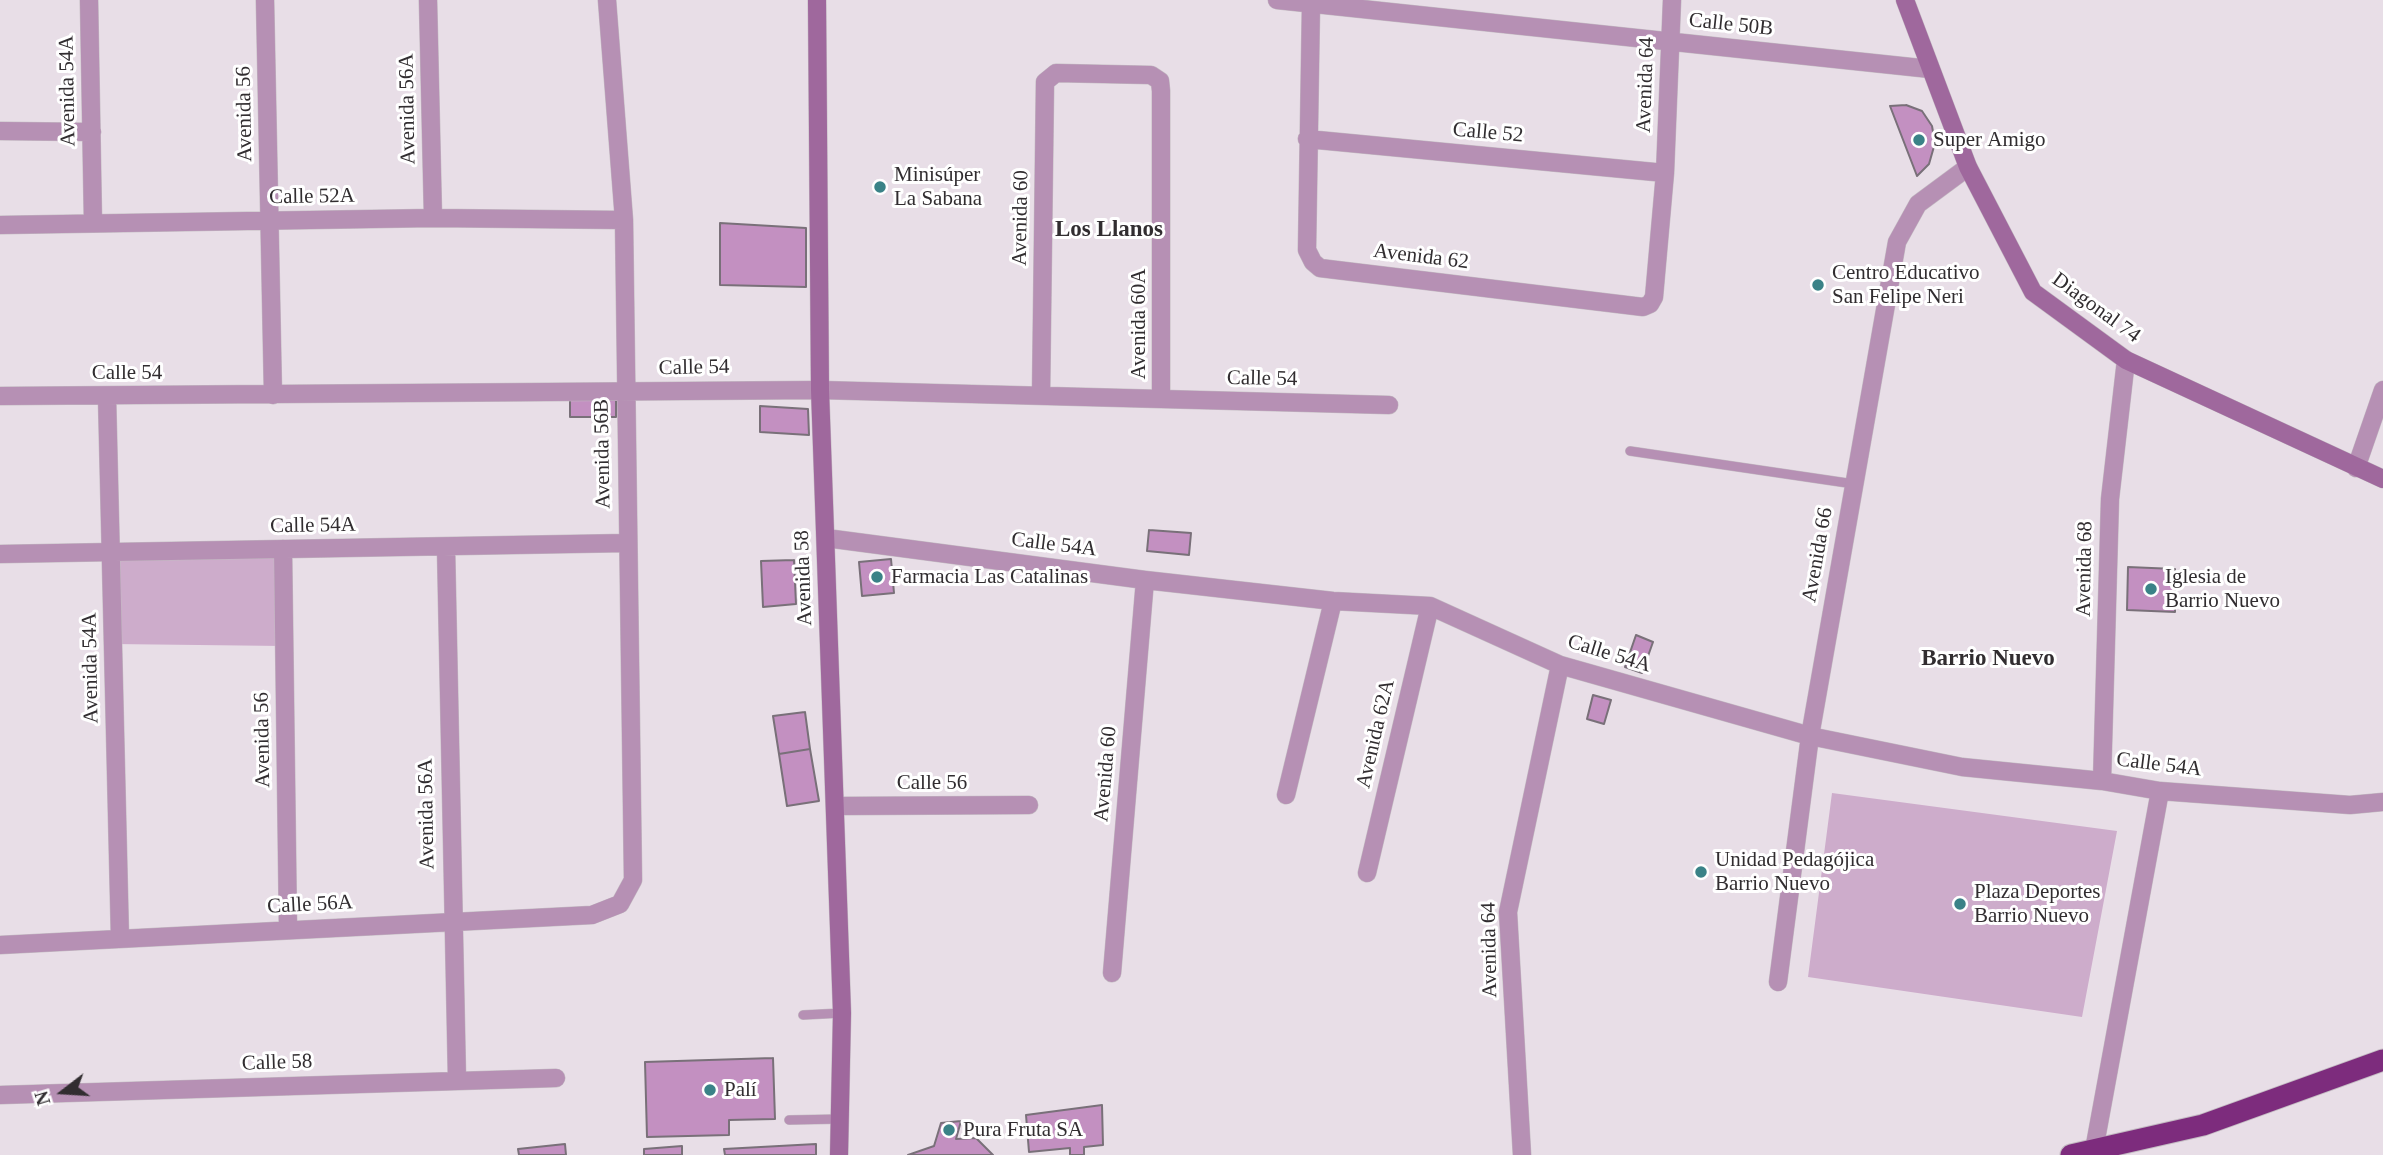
<!DOCTYPE html>
<meta charset="utf-8">
<style>
body{margin:0}
#map{position:relative;width:2383px;height:1155px;overflow:hidden;background:#e8dee7;font-family:Georgia,serif}
canvas{display:block}
.north{position:absolute;left:28px;top:1057px;width:70px;height:70px;-webkit-text-stroke:5px #fff;paint-order:stroke;rotate:253deg;font-size:19px;font-weight:700;line-height:28px;text-align:center;color:#312d30}
.north::after{content:'';display:block;margin:auto;width:24px;height:32px;background:#312d30;clip-path:polygon(50% 0,100% 100%,50% 72%,0 100%)}
</style>
<div id="map">
<canvas width="2383" height="1155"></canvas>
<div class="north">N</div>
</div>
<script>
const ctx = document.querySelector('canvas').getContext('2d');
ctx.lineJoin = 'round';
function paint(path, color) { ctx.fillStyle = color; ctx.fill(path, 'evenodd'); }
const poly = rows => new Path2D(rows.map(r => 'M' + r).join(''));
function stroke(path, color, width, dash) { ctx.strokeStyle = color; ctx.lineWidth = width; ctx.lineCap = dash ? 'butt' : 'round'; ctx.setLineDash(dash || []); ctx.stroke(path); }
function write(font, color, halo, rows, align = 'center') {
  ctx.font = font + ' Georgia,serif'; ctx.lineWidth = 6; ctx.setLineDash([]); ctx.textBaseline = 'middle'; ctx.strokeStyle = halo; ctx.fillStyle = color; for (const [text, x, y, turn = 0] of rows) {
    ctx.save(); ctx.translate(x, y); ctx.rotate((+turn || 0) * Math.PI / 180); ctx.textAlign = isNaN(turn) ? turn : align; if (halo) ctx.strokeText(text, 0, 0); ctx.fillText(text, 0, 0); ctx.restore();
  }
}
paint(poly([
 [283,549,284,646,113,644,111,552],
 [1832,793,2117,831,2082,1017,1808,977]
]), '#cdaccb');
const building = poly([
 [1906,105,1922,111,1932,126,1935,143,1929,164,1917,176,1890,106,1906,105],
 [720,223,806,228,806,287,720,285,720,223],
 [570,400,616,400,616,417,570,417,570,400],
 [760,406,808,409,809,435,760,432,760,406],
 [1149,530,1191,533,1189,555,1147,551,1149,530],
 [891,559,894,593,862,596,859,562,891,559],
 [794,560,796,604,763,607,761,561,794,560],
 [2128,567,2175,569,2175,612,2127,610,2128,567],
 [1636,635,1653,642,1642,673,1625,667,1636,635],
 [1593,695,1611,700,1604,724,1587,719,1593,695],
 [805,712,810,749,779,754,773,716,805,712],
 [810,749,819,801,787,806,779,754,810,749],
 [773,1058,775,1119,729,1120,729,1135,647,1137,645,1062,773,1058],
 [1102,1105,1103,1145,1084,1147,1084,1155,1070,1155,1070,1148,1029,1152,1026,1115,1102,1105],
 [961,1121,956,1139,976,1138,993,1155,908,1155,934,1146,941,1123,961,1121],
 [565,1144,566,1155,519,1155,518,1149,565,1144],
 [816,1144,816,1155,725,1155,724,1149,816,1144],
 [682,1146,682,1155,644,1155,644,1149,682,1146]
]);
paint(building, '#c390c1');
stroke(building, '#797079', 2);
const lane = poly([
 [1630,451,1854,484],
 [803,1015,842,1013],
 [789,1120,840,1119]
]);
const street = poly([
 [89,0,93,223],
 [265,0,273,395],
 [428,0,433,218],
 [1277,0,1930,69],
 [1311,4,1307,250,1313,262,1320,268,1643,307,1650,304,1654,297,1665,173,1672,0],
 [0,131,92,132],
 [1307,139,1665,173],
 [0,225,433,218,624,220],
 [0,396,820,390,1389,405],
 [107,396,120,939],
 [1041,396,1045,82,1056,73,1151,75,1160,81,1161,91,1161,399],
 [2356,468,2383,390],
 [826,538,1145,580,1333,601,1430,606,1560,665,1810,736,1962,767,2102,781,2160,791,2350,805,2383,802],
 [446,547,457,1080],
 [283,549,288,929],
 [0,554,627,543],
 [2102,781,2110,499,2126,360],
 [1286,795,1333,601],
 [836,806,1029,805],
 [1367,873,1430,606],
 [0,945,592,915,620,904,633,880,624,220,607,0],
 [1112,973,1145,580],
 [1778,982,1810,736,1897,242,1918,204,1968,167],
 [0,1095,556,1078],
 [2094,1150,2160,791],
 [1522,1155,1508,912,1560,665]
]);
const secondary = poly([
 [817,0,820,390,842,1013,839,1155],
 [1905,0,1968,167,2033,292,2126,360,2383,479]
]);
const highway = poly([
 [2071,1155,2203,1125,2383,1060]
]);
stroke(lane, '#c3bbc2', 10);
stroke(street, '#c3bbc2', 19);
stroke(secondary, '#c3bbc2', 19);
stroke(highway, '#c3bbc2', 23);
stroke(lane, '#b690b4', 9);
stroke(street, '#b690b4', 18);
stroke(secondary, '#9f689d', 18);
stroke(highway, '#7d2c7d', 21);
for (const [x, y, r, color] of [
 [1919,140,7,"#3a8287"],
 [880,187,7,"#3a8287"],
 [1818,285,7,"#3a8287"],
 [877,577,7,"#3a8287"],
 [2151,589,7,"#3a8287"],
 [1701,872,7,"#3a8287"],
 [1960,904,7,"#3a8287"],
 [710,1090,7,"#3a8287"],
 [949,1130,7,"#3a8287"]
]) { const dot = new Path2D(); dot.arc(x, y, r, 0, 2 * Math.PI); ctx.fillStyle = color; ctx.fill(dot); stroke(dot, '#fff', 2.5); }
write('21px', '#312d30', '#fff', [
 ["Calle 50B",1731,25,6],
 ["Avenida 64",1646,85,-88],
 ["Avenida 54A",68,91,-91],
 ["Avenida 56A",408,109,-91],
 ["Avenida 56",245,114,-91],
 ["Calle 52",1488,133,5],
 ["Calle 52A",312,197,-1],
 ["Avenida 60",1021,218,-89],
 ["Avenida 62",1421,257,7],
 ["Diagonal 74",2096,308,36],
 ["Avenida 60A",1139,324,-90],
 ["Calle 54",694,368,-1],
 ["Calle 54",127,373],
 ["Calle 54",1262,379,1],
 ["Avenida 56B",603,454,-91],
 ["Calle 54A",313,526,-1],
 ["Calle 54A",1054,545,7],
 ["Avenida 66",1818,555,-80],
 ["Avenida 68",2085,569,-89],
 ["Avenida 58",804,578,-92],
 ["Calle 54A",1609,654,17],
 ["Avenida 54A",91,668,-91],
 ["Avenida 62A",1376,734,-77],
 ["Avenida 56",263,740,-91],
 ["Calle 54A",2159,765,7],
 ["Avenida 60",1106,774,-85],
 ["Calle 56",932,783],
 ["Avenida 56A",427,814,-91],
 ["Calle 56A",310,905,-3],
 ["Avenida 64",1490,950,-91],
 ["Calle 58",277,1063,-2]
]);
write('21px', '#312d30', '#fff', [
 ["Super Amigo",1933,140],
 ["Minisúper",894,175],
 ["La Sabana",894,199],
 ["Centro Educativo",1832,273],
 ["San Felipe Neri",1832,297],
 ["Farmacia Las Catalinas",891,577],
 ["Iglesia de",2165,577],
 ["Barrio Nuevo",2165,601],
 ["Unidad Pedagójica",1715,860],
 ["Barrio Nuevo",1715,884],
 ["Plaza Deportes",1974,892],
 ["Barrio Nuevo",1974,916],
 ["Palí",724,1090],
 ["Pura Fruta SA",963,1130]
], 'left');
write('bold 23px', '#312d30', '#fff', [
 ["Los Llanos",1109,230],
 ["Barrio Nuevo",1988,659]
]);
</script>
